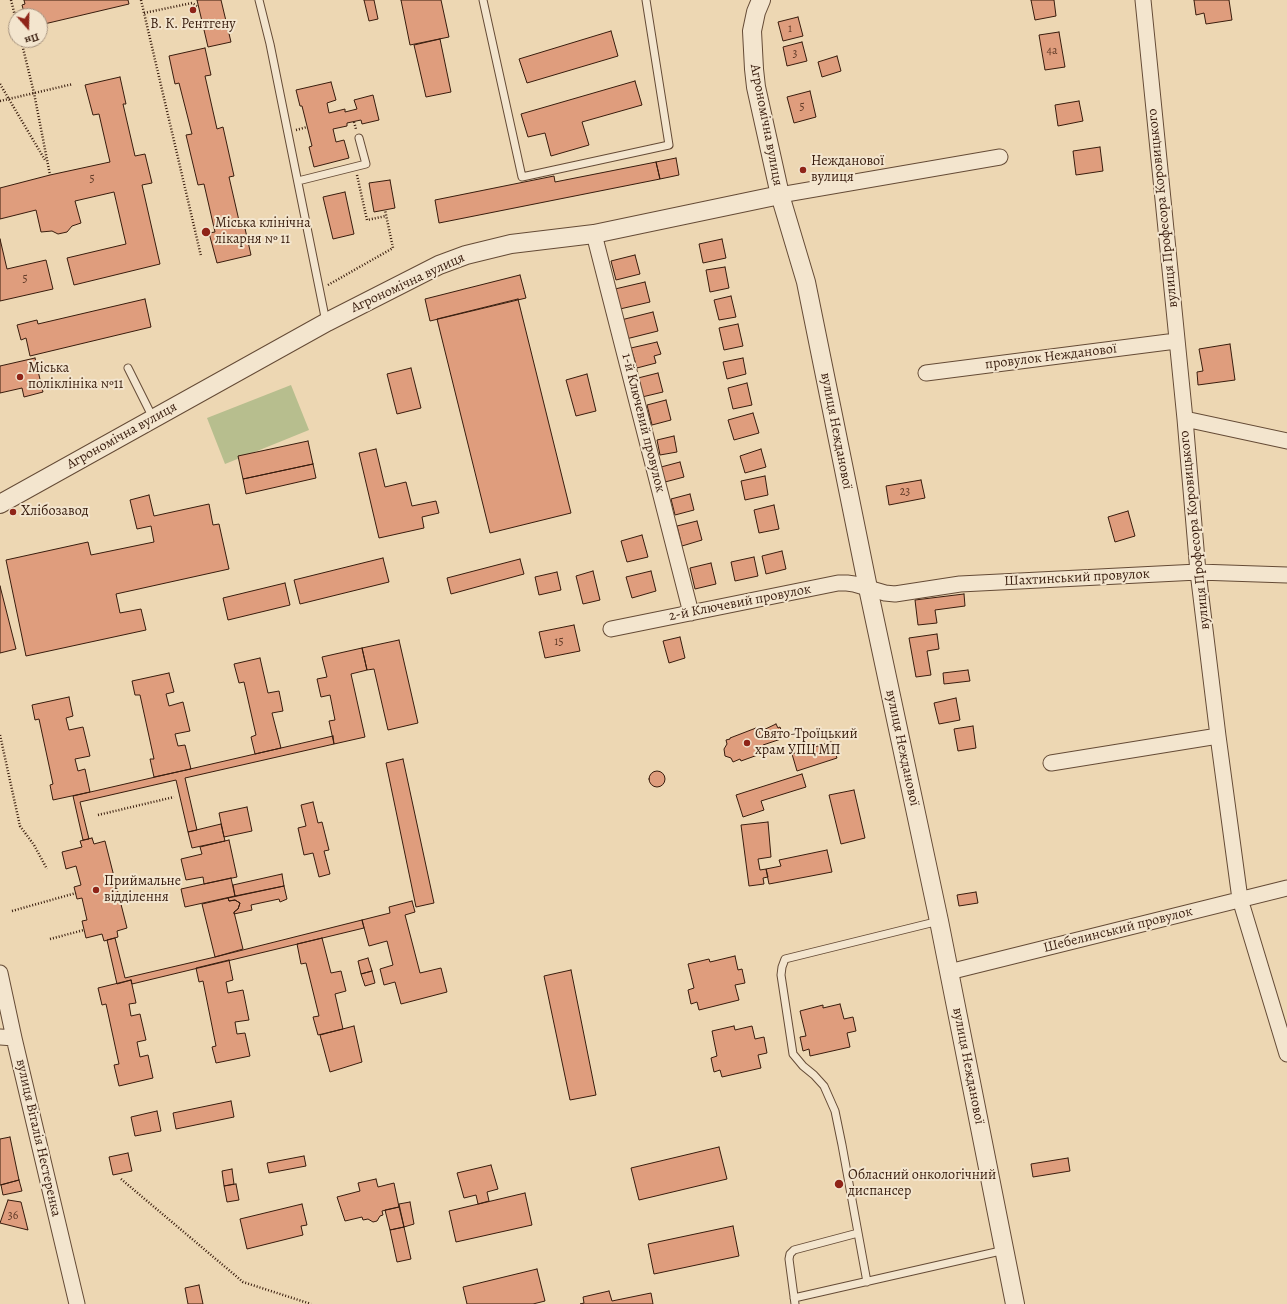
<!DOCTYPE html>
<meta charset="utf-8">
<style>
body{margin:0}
#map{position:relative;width:1287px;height:1304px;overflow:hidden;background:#edd7b3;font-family:Alegreya,serif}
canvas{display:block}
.north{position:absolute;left:8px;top:8px;width:40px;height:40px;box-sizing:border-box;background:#f3e5ce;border:1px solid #a89581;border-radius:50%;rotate:160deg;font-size:11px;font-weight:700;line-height:16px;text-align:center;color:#381c0d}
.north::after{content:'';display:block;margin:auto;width:14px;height:18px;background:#8f2418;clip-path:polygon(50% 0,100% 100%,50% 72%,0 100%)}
</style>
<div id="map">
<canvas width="1287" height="1304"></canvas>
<div class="north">Пн</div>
</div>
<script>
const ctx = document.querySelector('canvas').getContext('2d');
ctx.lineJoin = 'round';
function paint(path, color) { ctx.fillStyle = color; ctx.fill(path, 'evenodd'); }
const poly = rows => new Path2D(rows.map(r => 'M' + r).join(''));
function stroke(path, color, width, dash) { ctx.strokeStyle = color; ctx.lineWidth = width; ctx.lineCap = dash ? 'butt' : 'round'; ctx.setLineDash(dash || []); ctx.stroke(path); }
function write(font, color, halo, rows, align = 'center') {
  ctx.font = font + ' Alegreya,serif'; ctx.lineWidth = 4; ctx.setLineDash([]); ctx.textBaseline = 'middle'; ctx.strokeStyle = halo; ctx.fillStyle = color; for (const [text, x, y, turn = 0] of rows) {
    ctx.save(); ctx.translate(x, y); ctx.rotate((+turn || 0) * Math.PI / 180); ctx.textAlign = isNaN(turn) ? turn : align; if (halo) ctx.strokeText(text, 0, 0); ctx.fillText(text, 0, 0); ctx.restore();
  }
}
paint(poly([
 [291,385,309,430,225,464,207,418]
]), '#b7be8e');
const building = poly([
 [24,0,128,0,129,4,40,25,40,16,25,16,22,5,25,4,24,0],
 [197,0,221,0,231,42,208,47,197,0],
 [364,0,374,0,378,19,369,21,364,0],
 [401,0,441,0,449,37,410,45,401,0],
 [1031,0,1054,0,1056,16,1035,20,1031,0],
 [1194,0,1229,0,1232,20,1206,24,1204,13,1196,15,1194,0],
 [798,17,803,36,783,41,778,22,798,17],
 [611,31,618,56,527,83,519,59,611,31],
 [1059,32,1065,67,1045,70,1039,35,1059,32],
 [440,39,451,92,426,97,414,45,440,39],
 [802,42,807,61,787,66,783,47,802,42],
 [205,48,211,75,205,76,217,129,223,127,234,176,229,177,240,225,244,224,251,255,217,263,209,233,215,232,204,184,198,185,186,135,192,134,179,83,175,84,169,56,205,48],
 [837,56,841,71,822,77,818,62,837,56],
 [120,77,126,104,123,104,135,156,145,154,152,183,142,185,160,264,74,285,67,258,126,244,114,192,75,201,81,223,72,226,67,232,58,234,52,231,41,232,36,210,0,219,0,188,50,175,110,162,99,114,93,115,85,85,120,77],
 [635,81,642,105,582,122,589,145,551,156,545,133,528,137,521,114,635,81],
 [331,82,336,100,327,103,329,113,345,109,345,112,357,109,354,100,373,95,379,120,362,124,361,120,347,123,347,126,333,129,336,142,344,140,349,158,314,167,309,147,312,146,302,106,300,106,296,90,331,82],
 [810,91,816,117,794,123,787,97,810,91],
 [1079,101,1083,121,1058,126,1055,105,1079,101],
 [1100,147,1103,171,1076,175,1073,151,1100,147],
 [676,158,679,175,660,179,656,162,676,158],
 [656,162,660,179,439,223,435,200,554,176,555,182,656,162],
 [390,180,395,208,374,212,369,183,390,180],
 [345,192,354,234,333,239,323,197,345,192],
 [0,239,7,269,46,260,53,289,0,301,0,239],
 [722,239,726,258,703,263,699,244,722,239],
 [635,255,640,274,616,280,611,261,635,255],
 [725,267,729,288,710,292,706,270,725,267],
 [520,275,526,298,430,321,425,299,520,275],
 [645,282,650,302,620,309,615,289,645,282],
 [731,296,736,317,719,320,714,300,731,296],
 [145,299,151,327,30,356,26,338,21,340,17,325,37,320,38,324,145,299],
 [518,299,571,513,490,533,437,319,518,299],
 [653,312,658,331,626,339,621,320,653,312],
 [738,324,743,346,724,350,719,328,738,324],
 [657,342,661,354,654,356,656,363,637,368,631,348,657,342],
 [1230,344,1235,380,1198,385,1197,372,1203,371,1199,349,1230,344],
 [35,358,43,392,24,397,22,388,0,393,0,366,35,358],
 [743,358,746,374,727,379,723,362,743,358],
 [411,368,421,408,397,414,387,374,411,368],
 [658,373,663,392,642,397,638,378,658,373],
 [587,374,596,411,576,416,566,380,587,374],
 [747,383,752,405,733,409,728,388,747,383],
 [666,400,671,420,652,425,647,405,666,400],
 [753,413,759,433,734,440,728,420,753,413],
 [674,436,677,452,660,455,657,440,674,436],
 [308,441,313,464,243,479,238,456,308,441],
 [376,449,385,487,406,482,412,506,436,501,439,513,422,517,424,528,379,538,359,453,376,449],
 [761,449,766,467,745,473,740,456,761,449],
 [680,462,684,477,665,482,661,467,680,462],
 [313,464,316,478,246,494,243,479,313,464],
 [765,476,768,495,745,500,741,481,765,476],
 [921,480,925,498,889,505,886,486,921,480],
 [690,494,694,510,675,515,671,499,690,494],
 [149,495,154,516,209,504,213,525,219,524,229,569,116,594,120,613,141,609,146,630,26,656,6,560,88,542,91,555,154,542,151,526,137,529,130,500,149,495],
 [774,505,779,529,759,533,754,510,774,505],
 [1128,511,1135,536,1115,542,1108,517,1128,511],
 [697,521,702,540,682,546,677,526,697,521],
 [642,535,648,557,627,562,621,541,642,535],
 [782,551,786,569,766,574,762,556,782,551],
 [754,557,758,576,735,581,731,562,754,557],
 [383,558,389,582,300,604,294,580,383,558],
 [520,559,524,574,451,594,447,578,520,559],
 [711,563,716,584,695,589,690,568,711,563],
 [593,571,600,600,583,604,576,576,593,571],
 [651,571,656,591,632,598,626,577,651,571],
 [557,572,561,590,539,595,535,577,557,572],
 [285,583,290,605,228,620,223,598,285,583],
 [0,586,16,649,0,653,0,586],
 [964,594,965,606,935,610,937,623,918,625,915,600,964,594],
 [574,625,580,651,545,658,539,632,574,625],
 [937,634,939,649,927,651,931,675,916,677,909,638,937,634],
 [680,637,685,658,669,663,663,641,680,637],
 [399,640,418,723,388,730,374,669,367,670,362,648,399,640],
 [362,648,367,670,351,674,365,737,334,744,329,721,335,720,330,695,321,697,317,679,327,677,322,657,362,648],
 [260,658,268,693,279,691,283,711,272,713,281,748,255,754,251,737,256,735,244,682,239,683,234,664,260,658],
 [968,670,970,681,944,684,943,673,968,670],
 [169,673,174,692,166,694,169,706,183,702,190,731,175,734,178,746,185,745,191,769,154,777,150,759,154,759,140,695,135,695,132,681,169,673],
 [69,697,73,716,66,718,69,730,83,727,90,756,75,759,78,771,85,769,90,792,53,800,50,785,53,784,39,719,35,720,32,705,69,697],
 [956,698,960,720,939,724,934,703,956,698],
 [776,724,778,728,780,727,784,738,763,745,766,752,741,761,740,759,733,762,731,758,725,756,724,749,727,744,726,740,730,739,730,738,756,728,757,733,776,724],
 [973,726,976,748,958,751,954,729,973,726],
 [333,736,334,744,185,778,197,830,188,832,176,780,80,802,89,839,83,840,73,796,333,736],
 [831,742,837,758,797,771,792,754,831,742],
 [403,759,434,903,416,907,386,763,403,759],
 '649 779a8 8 0 1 1 16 0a8 8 0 1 1-16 0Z',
 [802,774,806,787,761,801,764,810,743,817,736,795,802,774],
 [854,790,865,838,841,844,829,795,854,790],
 [313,802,318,823,322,822,329,850,324,851,330,874,319,877,313,853,304,855,298,828,306,826,301,805,313,802],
 [247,807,252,831,224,837,219,813,247,807],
 [768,822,771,857,758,859,760,870,766,869,768,877,763,878,764,884,749,886,741,825,768,822],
 [221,824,225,841,192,848,188,832,221,824],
 [92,838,94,844,105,841,127,928,117,931,118,937,104,941,102,934,86,938,82,921,87,920,82,898,77,899,74,887,81,885,76,866,66,869,62,852,82,847,80,841,92,838],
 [229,840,237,877,204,884,203,877,186,880,181,859,202,854,200,847,229,840],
 [827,850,832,872,769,884,766,869,781,866,779,860,827,850],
 [282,874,284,886,235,896,233,885,282,874],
 [231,878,235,896,185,907,181,889,231,878],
 [284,886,287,899,280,902,279,899,251,905,252,910,234,914,234,912,238,909,240,903,235,900,229,901,228,898,284,886],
 [976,892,978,903,959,906,957,895,976,892],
 [228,898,229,901,235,900,240,903,238,909,234,912,243,949,215,957,202,904,228,898],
 [412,901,415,912,405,915,420,973,441,968,447,992,401,1004,395,982,384,985,380,969,393,965,387,941,369,946,362,920,390,913,389,907,412,901],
 [362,920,364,928,132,984,131,980,117,984,107,940,115,938,125,978,215,957,362,920],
 [322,938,331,973,341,971,346,991,335,994,343,1029,318,1035,313,1017,319,1016,306,963,301,964,297,944,322,938],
 [735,956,738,970,742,969,745,983,735,985,739,1000,699,1010,697,1002,691,1004,688,990,694,988,688,964,709,959,710,962,735,956],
 [368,958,372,971,361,974,358,961,368,958],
 [229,960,233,980,226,982,228,993,243,990,249,1020,235,1022,237,1034,245,1033,250,1056,216,1063,212,1047,216,1046,203,981,199,982,196,968,229,960],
 [571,970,596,1095,570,1100,544,976,571,970],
 [372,971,375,983,365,986,361,974,372,971],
 [131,980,136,1003,129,1004,131,1016,140,1014,146,1040,137,1042,140,1057,148,1055,153,1078,119,1086,114,1065,119,1064,106,1004,102,1005,98,988,131,980],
 [840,1004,844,1019,853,1017,856,1031,847,1033,850,1047,810,1056,809,1049,803,1051,800,1037,806,1036,800,1011,823,1005,823,1008,840,1004],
 [354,1026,362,1062,330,1072,320,1035,354,1026],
 [734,1026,735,1030,752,1026,755,1039,764,1037,767,1053,758,1055,761,1068,722,1077,720,1070,714,1072,711,1058,717,1056,712,1031,734,1026],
 [231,1101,234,1117,176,1129,173,1113,231,1101],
 [157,1111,161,1131,135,1136,131,1117,157,1111],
 [10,1137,19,1180,0,1185,0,1139,10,1137],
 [719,1147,727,1179,639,1200,631,1168,719,1147],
 [128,1153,132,1171,113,1175,109,1157,128,1153],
 [304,1156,306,1166,269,1173,267,1163,304,1156],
 [1068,1158,1070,1171,1033,1177,1031,1164,1068,1158],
 [491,1165,498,1189,487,1192,489,1201,478,1204,476,1195,464,1198,457,1173,491,1165],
 [232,1169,234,1184,224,1186,222,1171,232,1169],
 [376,1179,378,1187,394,1183,399,1207,382,1211,383,1215,380,1216,377,1221,373,1222,368,1219,363,1220,362,1217,345,1221,337,1197,360,1191,358,1183,376,1179],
 [19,1180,22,1191,3,1195,1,1185,19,1180],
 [236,1184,239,1200,227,1202,224,1186,236,1184],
 [525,1193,532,1225,456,1242,449,1211,525,1193],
 [8,1200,21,1202,28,1230,0,1223,8,1200],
 [410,1202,414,1224,404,1227,399,1204,410,1202],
 [302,1204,307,1225,301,1226,303,1235,247,1249,240,1219,302,1204],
 [399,1207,404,1227,390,1230,385,1210,399,1207],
 [733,1226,739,1256,654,1274,648,1244,733,1226],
 [404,1227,411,1259,397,1262,390,1230,404,1227],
 [537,1269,545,1301,533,1304,467,1304,463,1287,537,1269],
 [199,1285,203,1304,188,1304,185,1288,199,1285],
 [609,1291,612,1301,651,1293,653,1304,580,1304,584,1303,583,1297,609,1291]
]);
paint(building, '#df9d7d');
stroke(building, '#381c0d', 1);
const service = poly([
 [259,0,270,44,326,322],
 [483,0,522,177,669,145,646,0],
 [298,181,366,164,359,138],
 [128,368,153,418],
 [867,1282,842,1145,835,1111,824,1086,814,1075,803,1066,793,1054,781,975,782,967,785,959,939,921],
 [794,1298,1005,1250],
 [795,1304,789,1259,790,1254,794,1250,858,1233]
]);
const minor = poly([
 [1143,0,1185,419,1198,572,1218,736,1240,899,1287,1054],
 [780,195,1000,157],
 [594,234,691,613],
 [926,373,1176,341],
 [1185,419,1287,441],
 [611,629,838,583,847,583,854,584,885,593,895,594,960,584,1198,572,1287,575],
 [1051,763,1218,736],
 [949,972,1287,888],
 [0,973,14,1038,77,1304],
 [0,1037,14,1038]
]);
const tertiary = poly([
 [761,0,756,12,752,31,754,69,756,87,780,195,806,282,868,588,939,921,1015,1304],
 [0,504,327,322,439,265,466,255,511,244,594,234,780,195]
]);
stroke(service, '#654b36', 9);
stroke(minor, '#654b36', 17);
stroke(tertiary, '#654b36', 20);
stroke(poly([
 [11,0,16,20],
 [141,0,201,256],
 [144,13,192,3,198,7],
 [15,14,24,12],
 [21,40,34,93,50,175],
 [0,84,45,160],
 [0,101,73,84],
 [354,122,356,129],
 [296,130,307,127],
 [357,175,367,220,386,216],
 [328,285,393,248,385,210],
 [0,735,20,826,34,845,47,869],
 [98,815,174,797],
 [12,911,76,893],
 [50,939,84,930],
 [121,1179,243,1282,311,1304]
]), '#381c0d', 2.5, [1, 2]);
stroke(service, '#f3e5ce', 7);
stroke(minor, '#f3e5ce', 15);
stroke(tertiary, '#f3e5ce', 18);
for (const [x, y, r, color] of [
 [193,10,4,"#8f2418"],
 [803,170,4,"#8f2418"],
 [206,232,5,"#8f2418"],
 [20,377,4,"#8f2418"],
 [13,512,4,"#8f2418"],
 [747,743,4,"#8f2418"],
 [96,890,4,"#8f2418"],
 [839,1184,5,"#8f2418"]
]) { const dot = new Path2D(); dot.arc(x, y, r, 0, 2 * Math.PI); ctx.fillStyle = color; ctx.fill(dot); stroke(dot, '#f3e5ce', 1.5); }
write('12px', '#623c29', null, [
 ["1",790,29],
 ["4а",1052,51],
 ["3",795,54],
 ["5",802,107],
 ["5",92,179],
 ["5",25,279],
 ["23",905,492],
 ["15",559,642],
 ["36",13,1216]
]);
write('14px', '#381c0d', '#f3e5ce', [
 ["В. К. Рентгену",193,25,"center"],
 ["Нежданової",811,162],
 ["вулиця",811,178],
 ["Міська клінічна",215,224],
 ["лікарня № 11",215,240],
 ["Міська",28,369],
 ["поліклініка №11",28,385],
 ["Хлібозавод",21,512],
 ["Свято-Троїцький",755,735],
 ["храм УПЦ МП",755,751],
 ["Приймальне",104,882],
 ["відділення",104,898],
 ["Обласний онкологічний",848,1176],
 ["диспансер",848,1192]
], 'left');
write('14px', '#381c0d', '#f3e5ce', [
 ["Агрономічна вулиця",766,125,79],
 ["вулиця Професора Коровицького",1163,208,-96],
 ["Агрономічна вулиця",408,283,-25],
 ["провулок Нежданової",1051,357,-7],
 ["1-й Ключевий провулок",643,423,76],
 ["вулиця Нежданової",836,431,79],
 ["Агрономічна вулиця",122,436,-29],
 ["вулиця Професора Коровицького",1195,530,-96],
 ["Шахтинський провулок",1077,578,-3],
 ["2-й Ключевий провулок",740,603,-11],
 ["вулиця Нежданової",902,748,78],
 ["Шебелинський провулок",1118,930,-14],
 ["вулиця Нежданової",968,1066,79],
 ["вулиця Віталія Нестеренка",38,1138,77]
]);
</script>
